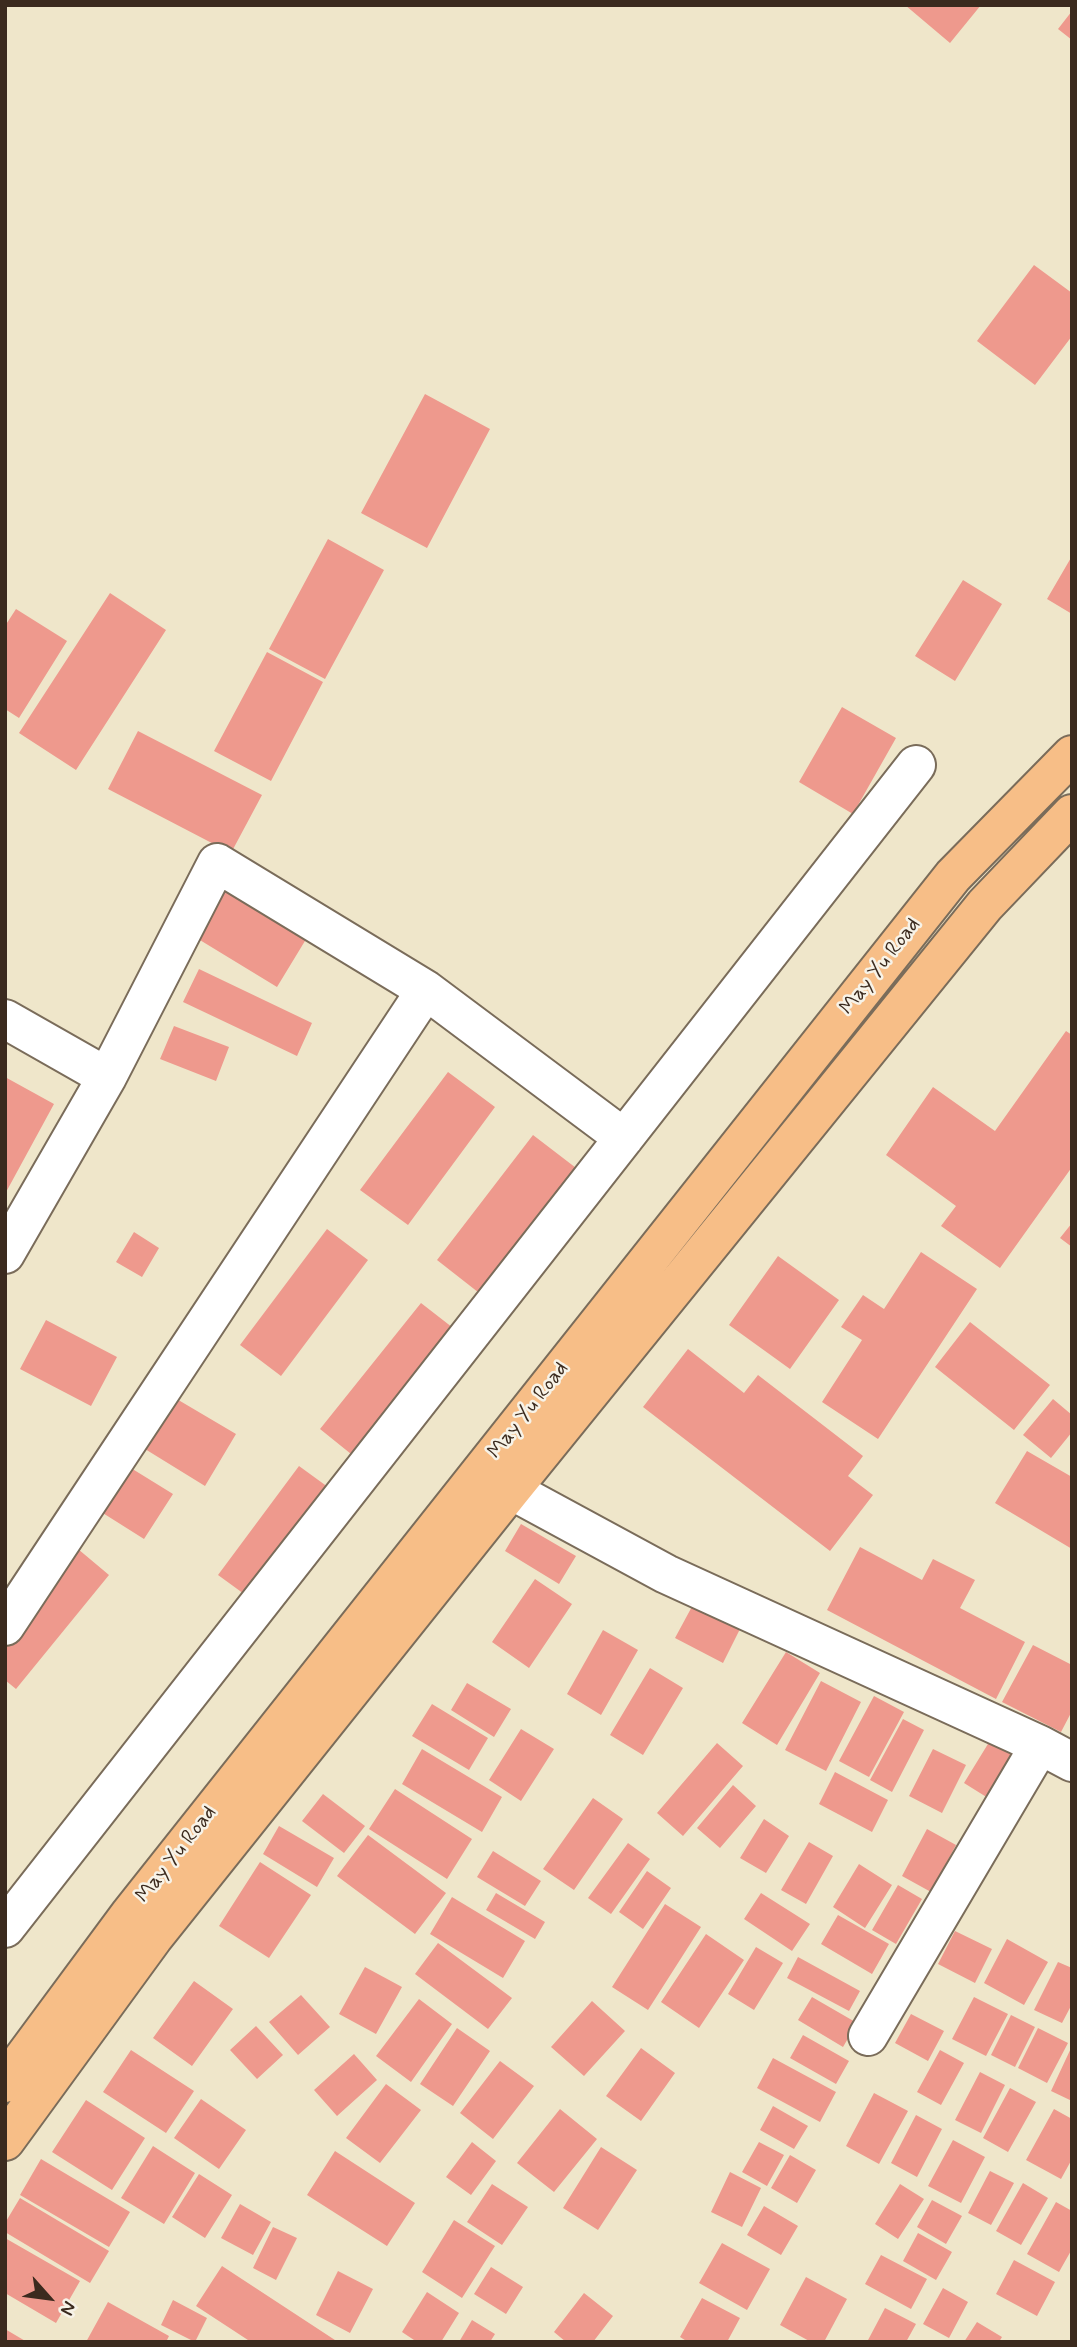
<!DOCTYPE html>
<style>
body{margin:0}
#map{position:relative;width:1077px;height:2347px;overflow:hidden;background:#efe6ca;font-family:Mynerve,sans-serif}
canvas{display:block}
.frame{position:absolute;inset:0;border:7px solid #3b2a1e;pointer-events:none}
.north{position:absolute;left:14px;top:2263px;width:70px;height:70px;-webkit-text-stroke:5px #f7f3e8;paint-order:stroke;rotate:118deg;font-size:19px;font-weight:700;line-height:28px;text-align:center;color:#3b2a1e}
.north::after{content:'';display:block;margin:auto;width:24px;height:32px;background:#3b2a1e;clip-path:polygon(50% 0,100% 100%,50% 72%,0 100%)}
</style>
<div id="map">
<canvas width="1077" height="2347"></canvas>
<div class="frame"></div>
<div class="north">N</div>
</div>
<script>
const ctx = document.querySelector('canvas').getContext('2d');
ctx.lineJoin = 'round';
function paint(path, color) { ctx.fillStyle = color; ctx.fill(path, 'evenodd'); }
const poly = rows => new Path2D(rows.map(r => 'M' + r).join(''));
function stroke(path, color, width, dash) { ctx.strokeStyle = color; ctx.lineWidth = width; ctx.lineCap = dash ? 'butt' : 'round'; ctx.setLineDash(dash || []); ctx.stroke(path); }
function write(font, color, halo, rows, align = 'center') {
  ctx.font = font + ' Mynerve,sans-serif'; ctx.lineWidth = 5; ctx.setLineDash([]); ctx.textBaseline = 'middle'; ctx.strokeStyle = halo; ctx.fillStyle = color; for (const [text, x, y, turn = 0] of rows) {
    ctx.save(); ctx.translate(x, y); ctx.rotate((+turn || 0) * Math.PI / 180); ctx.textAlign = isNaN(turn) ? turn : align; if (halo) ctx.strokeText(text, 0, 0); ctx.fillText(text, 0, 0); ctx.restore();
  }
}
paint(poly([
 [905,5,981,5,950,43],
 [1072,11,1072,40,1058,29],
 [1034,265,1072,293,1072,336,1035,385,977,341],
 [425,394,490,429,427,548,361,513],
 [328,539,384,570,325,679,269,649],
 [1072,556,1072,614,1047,599],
 [963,580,1002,604,955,681,915,656],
 [110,593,166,630,76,770,19,733],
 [16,609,67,641,19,718,5,709,5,626],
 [267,652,323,682,271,781,214,751],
 [842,707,896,738,853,814,799,782],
 [138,731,262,795,231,853,108,789],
 [221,883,308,936,277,987,190,934],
 [199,969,312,1023,297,1056,183,1002],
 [174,1026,229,1047,216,1081,160,1059],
 [1066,1031,1072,1035,1072,1167,1000,1268,941,1226,956,1206,886,1155,933,1087,995,1131],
 [448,1072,495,1107,408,1225,360,1190],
 [5,1077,54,1104,5,1194],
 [533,1135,580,1171,483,1296,437,1260],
 [1072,1223,1072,1247,1060,1238],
 [327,1229,368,1260,281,1376,240,1345],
 [134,1232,159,1248,142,1277,116,1262],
 [921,1252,977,1289,878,1439,822,1402,862,1340,841,1327,863,1295,884,1309],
 [778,1256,839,1300,790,1369,729,1325],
 [421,1303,457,1331,356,1458,320,1429],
 [46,1320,117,1357,91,1406,20,1369],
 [970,1322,1050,1385,1014,1430,935,1367],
 [688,1349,744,1393,758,1375,863,1456,848,1476,873,1495,830,1551,643,1407],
 [175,1398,236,1434,205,1486,145,1449],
 [1053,1399,1072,1415,1072,1432,1051,1458,1023,1435],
 [1027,1451,1072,1477,1072,1549,995,1503],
 [126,1465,173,1494,144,1539,98,1510],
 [299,1466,332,1490,251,1599,218,1575],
 [521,1524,576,1556,559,1584,505,1551],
 [860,1547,922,1580,933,1559,975,1580,960,1608,1025,1642,996,1699,827,1610],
 [78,1549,109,1575,16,1689,5,1680,5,1638],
 [535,1579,572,1604,529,1668,492,1642],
 [695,1601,742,1625,723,1663,675,1638],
 [603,1630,638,1650,601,1715,567,1694],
 [1033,1645,1072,1665,1072,1711,1061,1732,1002,1702],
 [786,1652,820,1673,777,1745,742,1723],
 [650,1668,683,1688,643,1755,610,1735],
 [821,1681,861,1702,826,1771,785,1750],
 [467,1683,511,1709,494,1737,451,1710],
 [874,1696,904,1712,869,1777,839,1761],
 [432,1704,488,1738,469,1770,412,1736],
 [903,1719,924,1730,892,1792,870,1780],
 [521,1729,554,1749,521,1801,489,1780],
 [991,1739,1016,1754,988,1798,964,1783],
 [717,1743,743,1766,683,1836,657,1813],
 [422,1749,502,1797,482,1832,402,1784],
 [933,1749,966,1765,942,1813,909,1796],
 [835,1772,888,1800,872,1832,819,1804],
 [733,1785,756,1806,720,1848,697,1828],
 [395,1789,472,1839,447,1879,369,1829],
 [323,1794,365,1826,344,1853,302,1821],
 [593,1798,623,1819,574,1890,543,1869],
 [764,1819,789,1836,766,1873,740,1858],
 [279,1826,334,1858,317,1887,263,1854],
 [927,1829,956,1845,931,1892,902,1876],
 [368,1835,446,1893,415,1934,337,1876],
 [809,1842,833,1856,806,1904,781,1890],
 [628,1843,650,1859,611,1914,588,1898],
 [493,1851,541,1881,525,1906,477,1877],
 [260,1862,311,1895,269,1958,219,1926],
 [859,1864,892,1885,865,1928,833,1907],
 [647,1871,671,1888,643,1929,619,1912],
 [898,1885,922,1899,896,1944,872,1930],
 [496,1893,545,1922,535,1939,486,1910],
 [761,1893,810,1924,792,1951,744,1919],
 [452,1897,525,1941,503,1978,430,1934],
 [665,1904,701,1927,648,2010,612,1987],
 [838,1915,889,1944,872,1974,821,1944],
 [955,1931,992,1949,975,1983,938,1964],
 [706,1934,744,1960,699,2028,661,2002],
 [1007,1939,1048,1962,1024,2005,984,1983],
 [438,1943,512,1998,488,2029,415,1974],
 [756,1947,783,1963,754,2010,728,1994],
 [798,1957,860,1991,849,2011,787,1978],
 [1058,1962,1072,1968,1072,2004,1062,2023,1034,2010],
 [365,1967,402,1987,376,2034,339,2014],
 [194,1981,233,2009,192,2066,153,2038],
 [301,1995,330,2027,298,2055,269,2022],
 [812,1997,857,2023,843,2047,798,2020],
 [974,1997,1008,2014,986,2056,952,2039],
 [419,1999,452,2024,411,2082,376,2056],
 [592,2001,625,2031,584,2076,551,2047],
 [911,2014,944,2031,928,2061,895,2043],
 [1011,2015,1035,2027,1015,2067,991,2055],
 [256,2026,283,2055,257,2079,230,2050],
 [457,2028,490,2051,453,2106,420,2084],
 [1038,2028,1068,2043,1047,2083,1018,2068],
 [803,2035,849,2061,836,2084,790,2058],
 [1072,2046,1072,2101,1051,2091],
 [641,2048,675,2073,641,2121,606,2096],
 [131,2050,194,2091,166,2133,103,2092],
 [940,2050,964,2063,941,2105,917,2092],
 [354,2054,377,2080,337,2116,314,2090],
 [773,2058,836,2092,820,2122,757,2088],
 [500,2061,534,2086,493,2139,460,2113],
 [980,2072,1005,2085,981,2133,955,2120],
 [386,2084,421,2110,380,2163,346,2138],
 [1010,2088,1036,2102,1008,2152,983,2138],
 [874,2093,908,2111,879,2164,846,2146],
 [201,2099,246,2130,219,2169,174,2138],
 [86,2100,145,2138,112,2190,52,2152],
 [773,2106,808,2126,794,2149,760,2130],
 [560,2109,597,2139,554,2192,517,2163],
 [1054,2109,1072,2119,1072,2159,1061,2179,1026,2160],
 [916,2115,942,2129,917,2177,891,2163],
 [953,2140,985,2157,961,2203,928,2186],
 [472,2142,496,2161,471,2195,446,2177],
 [759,2142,784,2155,767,2186,742,2172],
 [153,2146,195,2173,164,2224,121,2198],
 [601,2147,637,2170,598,2230,563,2208],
 [335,2151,415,2203,387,2246,307,2195],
 [790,2155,816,2170,797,2203,771,2188],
 [41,2159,130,2212,109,2247,20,2195],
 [990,2171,1014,2183,991,2225,968,2213],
 [730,2172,761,2188,742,2227,711,2212],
 [199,2174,232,2195,205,2238,172,2217],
 [1023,2183,1048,2198,1021,2245,996,2231],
 [492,2184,528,2207,502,2245,467,2222],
 [900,2184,924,2199,898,2239,875,2224],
 [20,2198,109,2251,90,2283,5,2232,5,2223],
 [932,2200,962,2216,946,2244,917,2227],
 [1056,2202,1072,2211,1072,2249,1059,2272,1027,2254],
 [240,2204,271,2222,253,2255,221,2238],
 [764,2206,798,2226,781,2255,747,2235],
 [454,2220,495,2246,462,2298,422,2272],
 [273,2227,297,2238,276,2280,253,2268],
 [918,2233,952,2252,936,2280,903,2261],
 [5,2238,80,2281,56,2323,5,2293],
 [722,2243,770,2269,747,2310,699,2283],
 [881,2255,927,2279,911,2309,865,2284],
 [1014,2260,1055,2282,1037,2316,996,2294],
 [222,2266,338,2342,251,2342,196,2306],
 [491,2267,523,2287,506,2314,474,2294],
 [338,2271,373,2289,350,2333,316,2315],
 [806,2277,847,2299,824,2342,811,2342,780,2325],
 [943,2288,968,2302,949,2338,923,2324],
 [427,2292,459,2313,441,2342,417,2342,402,2332],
 [584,2293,613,2316,593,2342,566,2342,554,2332],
 [702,2298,740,2318,727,2342,688,2342,680,2337],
 [173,2300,207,2318,195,2342,161,2325],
 [108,2302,169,2336,166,2342,86,2342],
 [885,2308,916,2324,906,2342,867,2342],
 [472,2320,495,2334,490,2342,459,2342],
 [977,2322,1002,2337,999,2342,964,2342],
 [5,2329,27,2342,5,2342]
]), '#ee998d');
const minor = poly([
 [5,1019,107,1077],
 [5,1254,107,1077,217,863,426,990,624,1138],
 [511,1490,666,1574,1040,1745,1072,1762],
 [5,1626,426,990],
 [5,1928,916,765],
 [868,2036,1040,1745]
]);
const major = poly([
 [5,2083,130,1914,953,876,1072,755],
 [5,2141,153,1938,511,1490,985,905,1072,814]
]);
stroke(minor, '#7a6c5a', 42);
stroke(major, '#7a6c5a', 42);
stroke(minor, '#fff', 38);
stroke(major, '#f7be87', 38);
write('21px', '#3b2a1e', '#f7f3e8', [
 ["May Yu Road",881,967,-52],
 ["May Yu Road",529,1411,-52],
 ["May Yu Road",177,1855,-52]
]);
</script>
